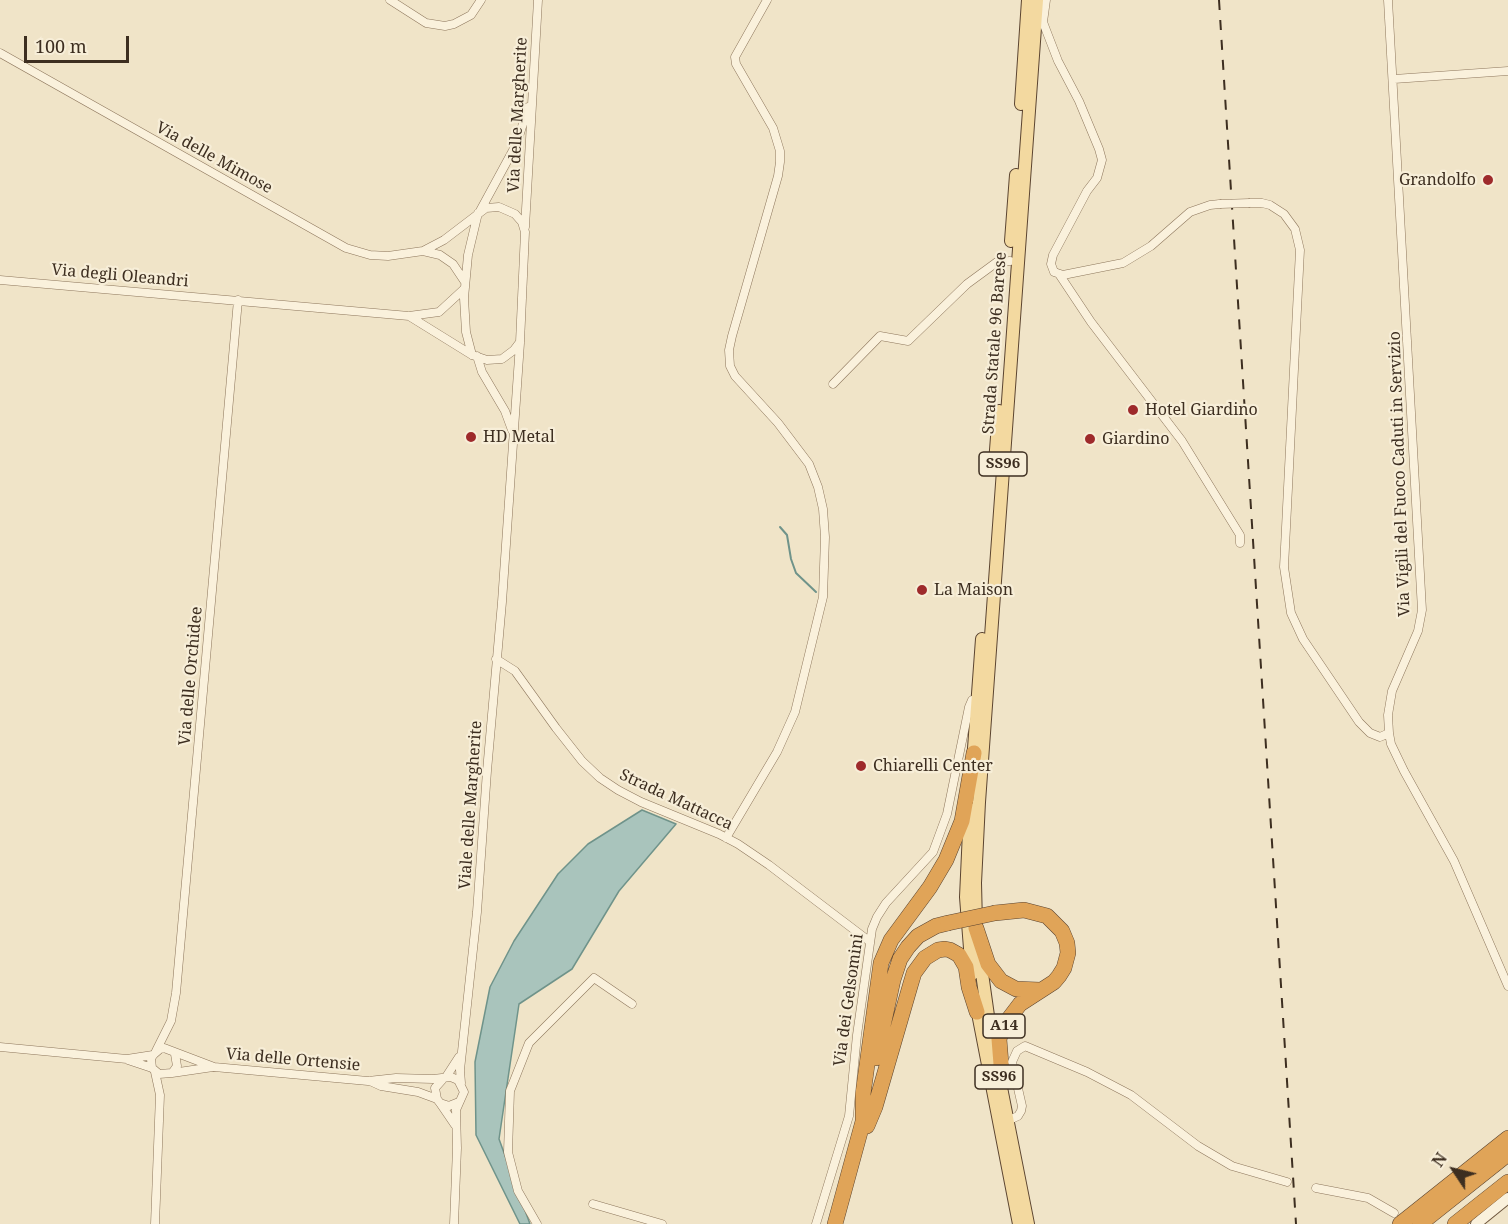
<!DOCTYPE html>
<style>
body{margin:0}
#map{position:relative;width:1508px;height:1224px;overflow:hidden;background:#f0e4c8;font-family:"Noto Serif",serif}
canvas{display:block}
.north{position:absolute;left:1424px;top:1140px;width:60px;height:60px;-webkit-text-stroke:4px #f7eed8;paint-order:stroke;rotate:305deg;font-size:16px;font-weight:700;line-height:24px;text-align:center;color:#3d2e20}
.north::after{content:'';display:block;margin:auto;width:21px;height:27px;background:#3d2e20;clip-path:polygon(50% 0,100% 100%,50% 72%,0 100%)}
.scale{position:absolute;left:24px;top:36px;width:105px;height:27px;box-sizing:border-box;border:3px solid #3d2e20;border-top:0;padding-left:8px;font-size:18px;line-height:21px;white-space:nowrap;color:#3d2e20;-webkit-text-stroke:4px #f7eed8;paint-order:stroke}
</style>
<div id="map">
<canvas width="1508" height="1224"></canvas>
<div class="north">N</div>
<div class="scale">100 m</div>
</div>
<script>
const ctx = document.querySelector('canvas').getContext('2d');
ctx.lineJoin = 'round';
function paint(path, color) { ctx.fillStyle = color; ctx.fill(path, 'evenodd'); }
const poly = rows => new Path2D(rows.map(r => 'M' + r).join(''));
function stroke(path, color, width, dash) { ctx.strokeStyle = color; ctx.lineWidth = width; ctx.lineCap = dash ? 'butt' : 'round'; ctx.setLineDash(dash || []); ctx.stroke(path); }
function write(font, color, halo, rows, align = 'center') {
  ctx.font = font + ' "Noto Serif",serif'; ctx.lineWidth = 4.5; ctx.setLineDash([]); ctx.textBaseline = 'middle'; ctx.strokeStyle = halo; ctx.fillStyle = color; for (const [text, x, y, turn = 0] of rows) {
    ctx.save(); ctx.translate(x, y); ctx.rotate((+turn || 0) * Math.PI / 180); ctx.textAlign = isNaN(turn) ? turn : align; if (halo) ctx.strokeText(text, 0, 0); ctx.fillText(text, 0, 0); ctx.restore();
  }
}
const water = poly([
 [642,810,676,824,619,891,572,969,519,1004,499,1139,530,1224,520,1224,476,1135,475,1062,490,987,514,941,558,874,588,844,642,810]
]);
paint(water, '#a9c4bc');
stroke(water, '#6f938a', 1.5);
stroke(poly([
 [780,527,787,535,791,559,796,573,816,592]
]), '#6f938a', 2);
const street = poly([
 [390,0,426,23,445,26,454,24,471,15,481,0],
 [1046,0,1043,22,1046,30,1058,61,1079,101,1099,149,1102,160,1097,178,1087,191,1053,255,1051,264,1054,272,1063,275,1123,263,1151,246,1190,212,1210,205,1220,204],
 [1388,0,1422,610,1418,631,1392,691,1388,715,1389,733,1391,744,1404,771,1454,861,1508,986],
 [0,53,346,248,370,255,388,256,423,251,444,240,486,208,499,207,515,214,522,222,525,232,520,342,514,350,502,359,487,360,472,355,409,316],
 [1394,79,1508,71],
 [1250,203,1262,203,1270,205,1284,214,1295,229,1300,250,1284,567,1291,613,1303,639,1359,722,1370,733,1380,737,1389,733],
 [480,211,517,143,528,107],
 [525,227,538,0],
 [423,251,440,255,453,264,465,282],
 [1059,274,1091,322,1182,441,1240,535,1240,543],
 [0,280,409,316,439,312,464,289],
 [472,355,466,332,464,298,468,255,478,213],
 [477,356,482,372,505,411,512,430],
 [833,384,880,336,908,341,967,284,997,262,1010,261],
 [496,659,515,671,556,728,582,761,600,778,618,790,641,802,719,834,738,844,769,865,869,941],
 [726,838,777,752,795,712,823,597,825,537,823,509,818,487,809,464,778,423,735,376,730,366,729,350,732,336,778,176,780,162,780,151,773,128,736,64,735,57,767,0],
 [0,1047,127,1059,153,1055],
 [156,1051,171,1021,176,993,238,300],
 [175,1054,177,1066,172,1073,159,1074,152,1068,151,1059,153,1055,160,1049,164,1048,214,1067,368,1081,396,1078,433,1079,451,1077,458,1080,464,1092,456,1110,457,1148,454,1224],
 [128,1060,152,1068],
 [172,1073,213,1067],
 [446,1077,459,1057],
 [443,1079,435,1088,437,1099,440,1103,449,1106,459,1102],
 [370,1081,381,1086,418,1092,437,1099],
 [461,1083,460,1070,477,912,487,771,502,602,520,343],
 [440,1103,455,1125],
 [1007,1121,1018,1116,1021,1111,1022,1106,1012,1062,1017,1051,1025,1046,1087,1072,1131,1095,1198,1146,1232,1166,1287,1182],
 [1316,1188,1368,1198,1394,1213],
 [593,1204,662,1224],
 [155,1224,160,1095,155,1072],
 [537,1224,518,1191,508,1152,510,1091,529,1043,594,978,632,1004],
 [816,1224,849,1116,857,1035,872,929,877,917,886,903,933,852,947,814,969,707,972,700,978,701]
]);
const secondary = poly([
 [1476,1224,1508,1198]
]);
const primary = poly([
 [1021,104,1028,0],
 [1011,241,1016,175],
 [995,463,999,411],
 [973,762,982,639],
 [970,809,966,897,972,974],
 [976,924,975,883,979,802,1037,0],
 [978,945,991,1037,1028,1224],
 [976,1003,1019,1224]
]);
const highway = poly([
 [995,913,1024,910,1047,916,1062,931,1067,943,1068,953,1064,968,1059,976,1054,982,1020,1004,1004,1025,999,1039,1001,1064,999,1077],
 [976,928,988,964,1001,981,1016,989,1040,990],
 [876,1058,893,980,900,959,908,947,918,936,936,926,948,923],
 [863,1124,863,1094,881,963,891,940,930,887,946,860,962,821,974,753],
 [867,1126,875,1107,911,983,914,973,925,958,938,950,945,949,950,950,959,955,966,967,969,987,977,1012],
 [835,1224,865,1114],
 [1400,1224,1508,1138],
 [1420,1224,1508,1154],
 [1455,1224,1508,1182]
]);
stroke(street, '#8d765c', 9);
stroke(secondary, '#6f573f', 12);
stroke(primary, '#5b4430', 14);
stroke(highway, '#5b4430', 16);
stroke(street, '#faf1dc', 8);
stroke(secondary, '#faf1dc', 10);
stroke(primary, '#f3d9a0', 12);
stroke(highway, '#e0a458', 15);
stroke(poly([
 [1219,0,1296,1224]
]), '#3d2e20', 2, [10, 10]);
const streetBridge = poly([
 [1220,204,1250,203]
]);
const highwayBridge = poly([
 [948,923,995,913]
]);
stroke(streetBridge, '#8d765c', 9, []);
stroke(highwayBridge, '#5b4430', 16, []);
stroke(streetBridge, '#faf1dc', 8);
stroke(highwayBridge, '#e0a458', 15);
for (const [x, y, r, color] of [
 [1488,180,6,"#9e2a2b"],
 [1133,410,6,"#9e2a2b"],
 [471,437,6,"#9e2a2b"],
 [1090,439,6,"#9e2a2b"],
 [922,590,6,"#9e2a2b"],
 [861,766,6,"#9e2a2b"]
]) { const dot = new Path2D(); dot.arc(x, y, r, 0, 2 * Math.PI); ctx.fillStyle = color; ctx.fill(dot); stroke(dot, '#f7eed8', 2); }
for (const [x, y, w] of [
 [1003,464,48],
 [1004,1026,42],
 [999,1077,48]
]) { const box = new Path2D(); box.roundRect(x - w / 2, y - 12, w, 24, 4.5); ctx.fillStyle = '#f7eed8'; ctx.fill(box); stroke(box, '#3d2e20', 1.5); }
write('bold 15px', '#3d2e20', null, [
 ["SS96",1003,464],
 ["A14",1004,1026],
 ["SS96",999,1077]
]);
write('16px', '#3d2e20', '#f7eed8', [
 ["Via delle Margherite",518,115,-87],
 ["Via delle Mimose",214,158,29],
 ["Via degli Oleandri",120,276,5],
 ["Strada Statale 96 Barese",995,343,-86],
 ["Via Vigili del Fuoco Caduti in Servizio",1400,474,-92],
 ["Via delle Orchidee",191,676,-85],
 ["Strada Mattacca",676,800,25],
 ["Viale delle Margherite",471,805,-86],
 ["Via dei Gelsomini",849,1000,-82],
 ["Via delle Ortensie",293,1060,5]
]);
write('16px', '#3d2e20', '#f7eed8', [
 ["Grandolfo",1476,180,"right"],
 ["Hotel Giardino",1145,410],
 ["HD Metal",483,437],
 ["Giardino",1102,439],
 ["La Maison",934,590],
 ["Chiarelli Center",873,766]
], 'left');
</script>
